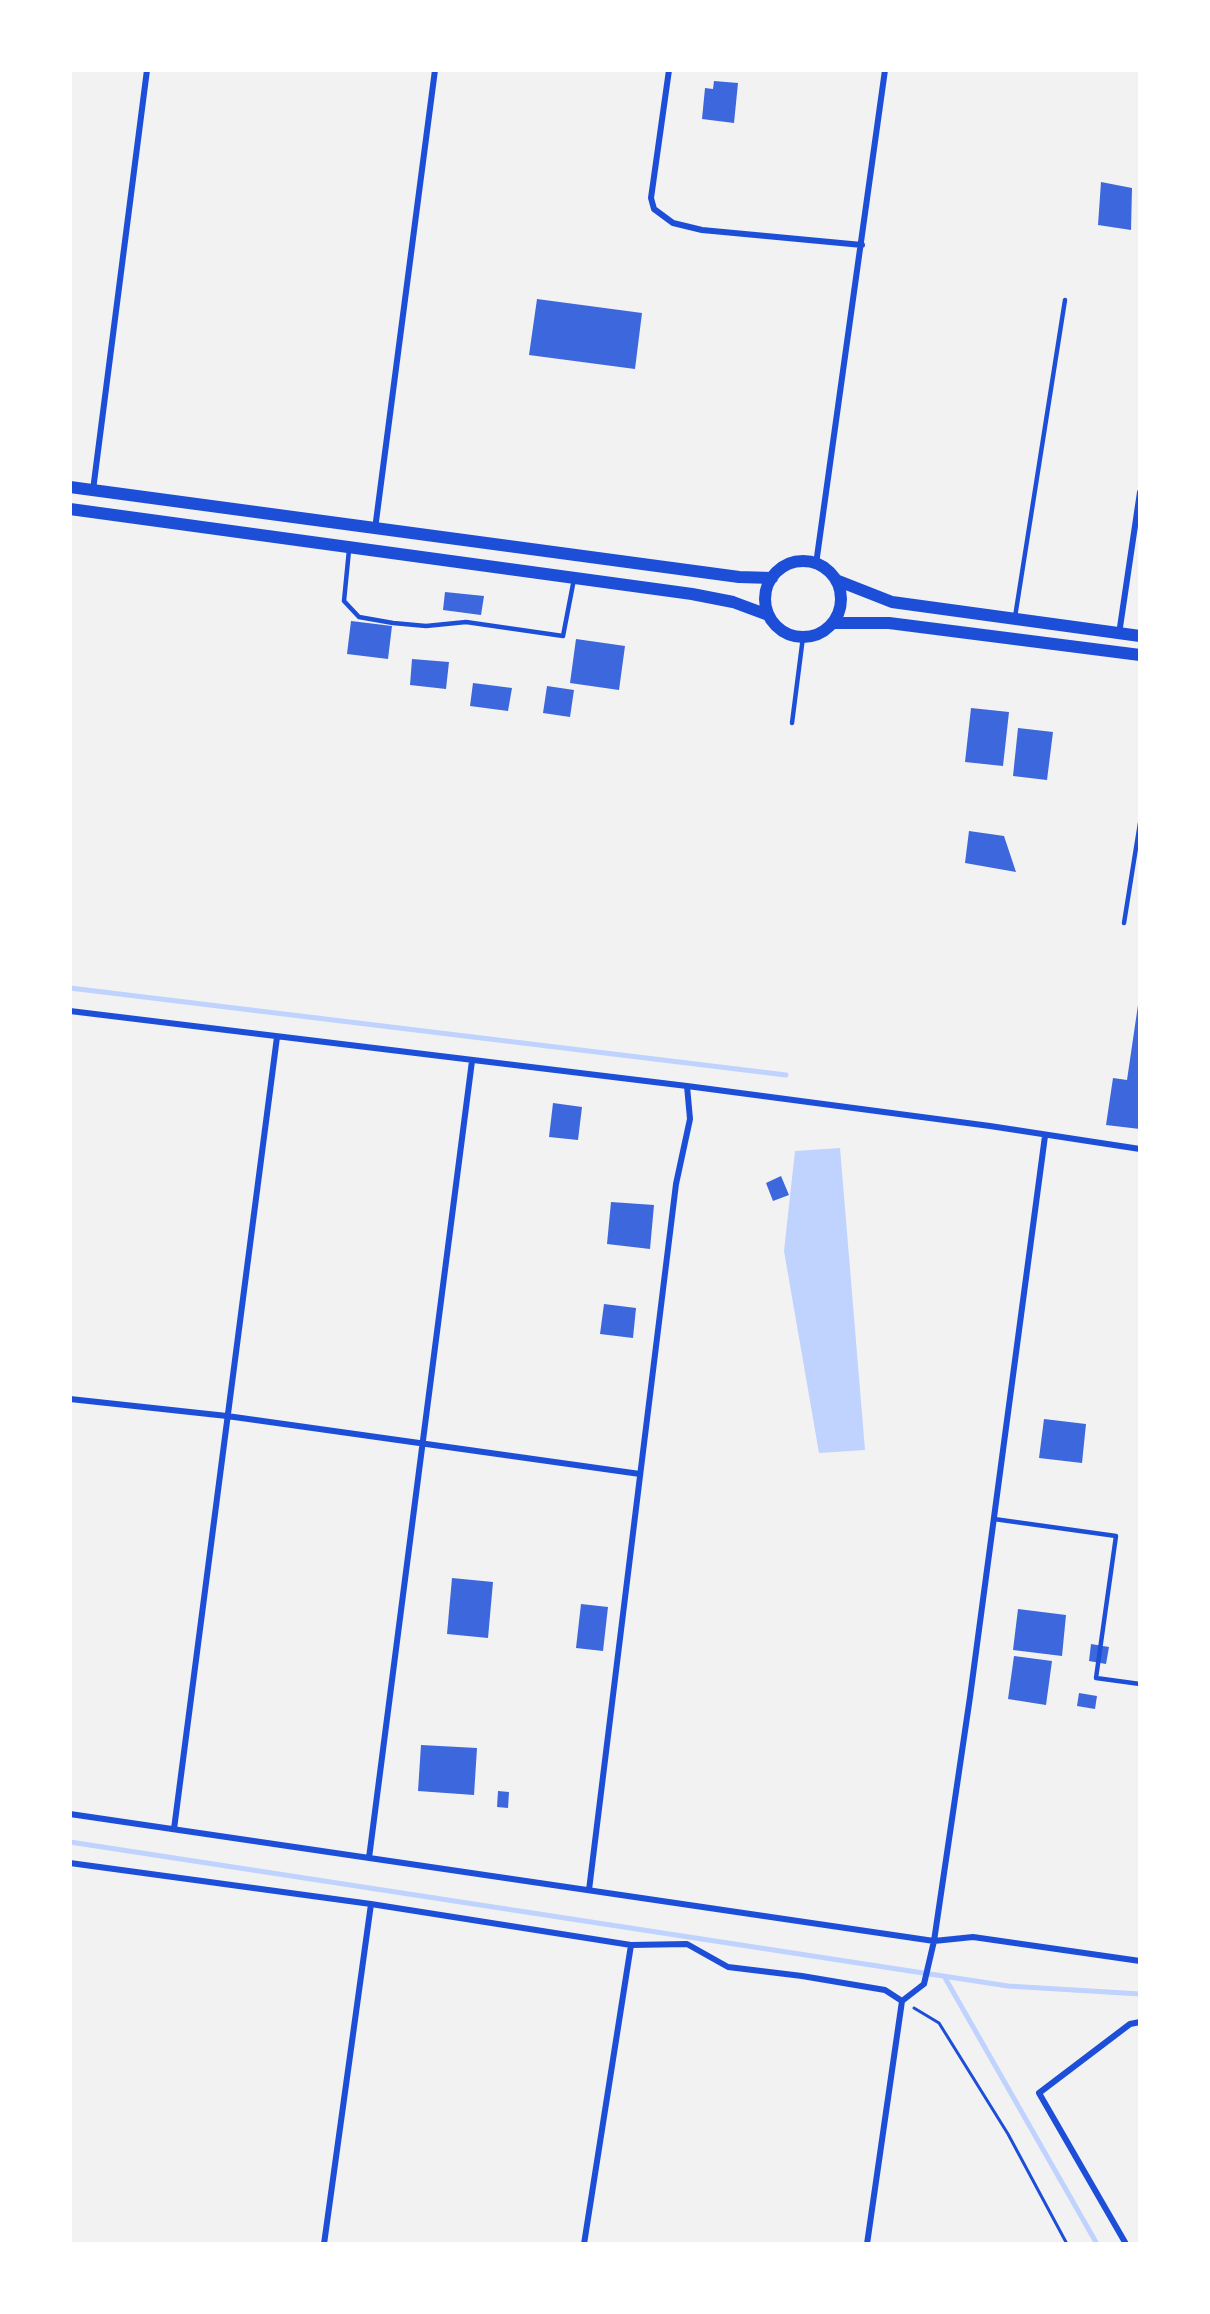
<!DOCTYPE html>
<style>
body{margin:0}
#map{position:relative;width:1210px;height:2314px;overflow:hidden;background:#f2f2f2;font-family:"Roboto Condensed",sans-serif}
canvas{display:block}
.frame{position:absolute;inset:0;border:72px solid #fff;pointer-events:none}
</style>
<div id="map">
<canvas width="1210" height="2314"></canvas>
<div class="frame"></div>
</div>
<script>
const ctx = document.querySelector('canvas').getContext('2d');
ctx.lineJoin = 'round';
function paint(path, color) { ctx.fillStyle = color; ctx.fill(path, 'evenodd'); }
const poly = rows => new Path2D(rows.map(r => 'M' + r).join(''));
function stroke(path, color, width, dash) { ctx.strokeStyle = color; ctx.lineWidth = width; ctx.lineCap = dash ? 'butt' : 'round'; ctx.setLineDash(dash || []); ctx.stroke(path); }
paint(poly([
 [840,1148,865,1450,819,1453,784,1251,795,1151]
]), '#bfd3fe');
stroke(poly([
 [70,988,786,1075],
 [70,1842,1008,1986,1140,1994],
 [944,1976,1097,2244]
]), '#bfd3fe', 5);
paint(poly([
 [714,81,738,83,734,123,702,119,705,88,713,89],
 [1101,182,1132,188,1131,230,1098,225],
 [537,299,642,313,635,369,529,355],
 [445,592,484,596,481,615,443,610],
 [351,621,392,626,388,659,347,654],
 [576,639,625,646,619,690,570,683],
 [412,659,449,662,446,689,410,685],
 [473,683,512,688,508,711,470,706],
 [547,686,574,690,570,717,543,713],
 [971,708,1009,712,1003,766,965,762],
 [1018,728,1053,732,1047,780,1013,776],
 [969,831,1004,836,1016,872,965,863],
 [1138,1005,1140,1005,1140,1129,1106,1125,1113,1078,1127,1080],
 [553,1103,582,1107,578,1140,549,1137],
 [781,1176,789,1195,773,1201,766,1183],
 [611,1202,654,1205,650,1249,607,1244],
 [604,1304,636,1308,633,1338,600,1334],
 [1044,1419,1086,1424,1082,1463,1039,1458],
 [452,1578,493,1582,488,1638,447,1634],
 [581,1604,608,1607,603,1651,576,1648],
 [1018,1609,1066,1615,1062,1656,1013,1650],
 [1091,1644,1109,1647,1106,1664,1089,1661],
 [1014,1656,1052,1661,1046,1705,1008,1699],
 [1079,1693,1097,1696,1095,1709,1077,1706],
 [421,1745,477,1748,474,1795,418,1791],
 [498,1791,509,1792,508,1808,497,1807]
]), '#3d67dc');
stroke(poly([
 [914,2008,939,2023,1008,2134,1067,2244]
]), '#1d4ed8', 3);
stroke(poly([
 [349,550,344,601,359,617,393,623,426,626,466,622,563,636,574,579],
 [1015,617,1065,300],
 [792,723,803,637],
 [1124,923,1140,823],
 [994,1519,1116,1536,1096,1678,1140,1684]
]), '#1d4ed8', 4.5);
stroke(poly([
 [669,70,651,198,654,209,673,223,702,230,862,245],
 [93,490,147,70],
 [375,529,435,70],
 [816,564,885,70],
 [1119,634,1140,492],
 [70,1011,687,1086,990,1126,1140,1149],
 [70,1399,227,1416,640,1474],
 [70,1814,934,1941,973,1937,1140,1961],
 [174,1829,277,1037],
 [369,1858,472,1061],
 [70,1863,371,1904,631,1945,687,1944,728,1967,802,1976,885,1990,902,2001],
 [589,1890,676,1184,690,1119,687,1086],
 [902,2001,924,1984,934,1941,970,1697,1045,1136],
 [324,2244,371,1904],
 [584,2244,631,1945],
 [867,2244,902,2001],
 [1126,2244,1039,2093,1130,2024,1140,2022]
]), '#1d4ed8', 6);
stroke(poly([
 [70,487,739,577,772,578],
 [70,509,692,594,733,602,768,615],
 '765 599a38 38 0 1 1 76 0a38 38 0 1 1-76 0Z',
 [836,580,892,602,1140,636],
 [833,623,889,623,1140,655]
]), '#1d4ed8', 12);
</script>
